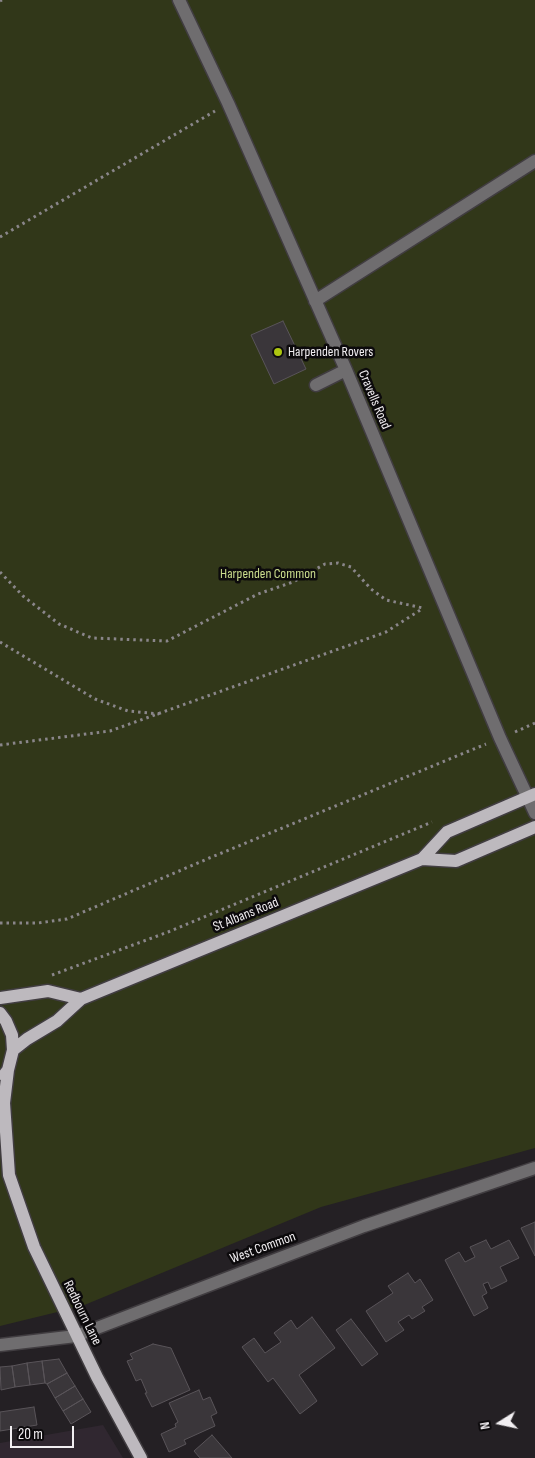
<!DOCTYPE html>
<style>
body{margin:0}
#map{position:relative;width:535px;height:1458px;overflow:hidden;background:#242024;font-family:"Sofia Sans Condensed",sans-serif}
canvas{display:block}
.north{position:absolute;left:475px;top:1398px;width:50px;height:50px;-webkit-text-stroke:4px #0c0a0c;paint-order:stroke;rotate:260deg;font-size:14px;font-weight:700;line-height:20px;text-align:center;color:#f1eef1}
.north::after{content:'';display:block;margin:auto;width:18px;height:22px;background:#f1eef1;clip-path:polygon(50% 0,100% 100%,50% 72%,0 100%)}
.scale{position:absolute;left:10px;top:1426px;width:64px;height:22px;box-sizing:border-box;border:2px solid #f1eef1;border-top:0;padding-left:6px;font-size:15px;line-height:18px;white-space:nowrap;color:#f1eef1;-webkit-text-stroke:4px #0c0a0c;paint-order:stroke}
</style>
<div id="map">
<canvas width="535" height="1458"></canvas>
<div class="north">N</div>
<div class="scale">20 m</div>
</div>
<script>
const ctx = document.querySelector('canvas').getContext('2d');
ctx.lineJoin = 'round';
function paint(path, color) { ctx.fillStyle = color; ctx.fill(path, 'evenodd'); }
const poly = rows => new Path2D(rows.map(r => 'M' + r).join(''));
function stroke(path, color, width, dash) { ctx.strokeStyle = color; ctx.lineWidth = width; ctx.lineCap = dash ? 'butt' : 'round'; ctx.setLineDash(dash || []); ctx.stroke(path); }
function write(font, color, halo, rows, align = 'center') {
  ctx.font = font + ' "Sofia Sans Condensed",sans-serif'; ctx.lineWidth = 5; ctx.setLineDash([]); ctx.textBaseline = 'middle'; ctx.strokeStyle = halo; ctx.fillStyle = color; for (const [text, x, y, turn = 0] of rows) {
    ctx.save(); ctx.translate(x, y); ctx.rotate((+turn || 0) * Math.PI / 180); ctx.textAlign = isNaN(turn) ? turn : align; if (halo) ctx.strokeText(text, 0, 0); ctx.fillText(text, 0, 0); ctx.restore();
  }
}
paint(poly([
 [103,1425,123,1458,0,1458,0,1443]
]), '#302730');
paint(poly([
 [0,0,535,0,535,1148,321,1207,82,1306,0,1326]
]), '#313719');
const building = poly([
 [283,321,306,369,274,384,251,335,283,321],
 [535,1222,535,1256,521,1228,535,1222],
 [486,1240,491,1249,509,1240,519,1258,500,1267,507,1281,491,1289,488,1282,483,1284,487,1293,482,1296,488,1308,474,1316,445,1260,459,1252,465,1262,475,1257,470,1247,486,1240],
 [408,1273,415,1283,420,1279,433,1300,422,1307,425,1311,412,1319,409,1315,398,1322,404,1330,386,1342,366,1311,393,1293,388,1286,408,1273],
 [312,1317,335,1348,299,1375,317,1401,300,1414,273,1378,268,1382,242,1347,254,1338,265,1353,281,1342,274,1333,291,1320,297,1329,312,1317],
 [351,1319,378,1354,362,1366,336,1330,351,1319],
 [153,1344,171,1348,190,1390,152,1407,145,1393,147,1393,141,1379,136,1381,127,1361,133,1359,130,1354,153,1344],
 [59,1359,67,1373,47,1384,45,1383,42,1361,59,1359],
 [42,1361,45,1383,30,1385,27,1363,42,1361],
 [27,1363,30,1385,15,1387,12,1366,27,1363],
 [12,1366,15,1387,1,1390,0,1367,12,1366],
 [67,1373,75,1386,55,1398,47,1384,67,1373],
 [75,1386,83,1399,63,1411,55,1398,75,1386],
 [199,1390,203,1400,210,1397,217,1413,211,1416,215,1426,184,1440,186,1444,169,1452,161,1434,176,1427,175,1424,178,1422,169,1403,199,1390],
 [83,1399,91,1412,71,1424,63,1411,83,1399],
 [34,1407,37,1425,0,1431,0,1412,34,1407],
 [212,1435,232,1458,200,1458,194,1451,212,1435]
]);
paint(building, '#3a363a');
stroke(building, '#595459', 1);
const minor = poly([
 [179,0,228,103,346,370,500,738,535,813],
 [315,301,535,161],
 [316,385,346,370],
 [0,1345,76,1336,364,1226,535,1168]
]);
const major = poly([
 [422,859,456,861,535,827],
 [0,998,48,991,81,999],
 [0,1013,6,1021,12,1035,13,1050,8,1070,4,1075],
 [13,1050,27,1039,57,1021,81,999,422,859,447,832,535,794],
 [8,1070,4,1103,9,1175,34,1247,97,1377,141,1458]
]);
stroke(minor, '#413d41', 15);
stroke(major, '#413d41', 15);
stroke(poly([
 [0,1,2,0],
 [0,237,215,111],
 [0,572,23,596,59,624,92,638,167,641,258,594,293,582,325,564,338,563,351,567,371,589,386,600,423,608],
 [0,642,95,699,128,711,159,714],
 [515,732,535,723],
 [0,745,110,731,386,632,422,609],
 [0,923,38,923,67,919,207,859,486,744],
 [52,975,168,932,432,822]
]), '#8a868a', 3, [2.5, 4]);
stroke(minor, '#6f6d6f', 12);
stroke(major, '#bdb9be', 12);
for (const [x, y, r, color] of [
 [278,352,5,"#adc610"]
]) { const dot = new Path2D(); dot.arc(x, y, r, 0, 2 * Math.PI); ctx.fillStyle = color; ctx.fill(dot); stroke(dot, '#0c0a0c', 2); }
write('14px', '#f1eef1', '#0c0a0c', [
 ["Harpenden Rovers",288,352]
], 'left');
write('14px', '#f1eef1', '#0c0a0c', [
 ["Cravells Road",374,400,67],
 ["St Albans Road",246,915,-22],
 ["West Common",263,1248,-20],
 ["Redbourn Lane",82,1313,64]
]);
write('14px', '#cbdd8d', '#0c0a0c', [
 ["Harpenden Common",268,574]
]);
</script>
